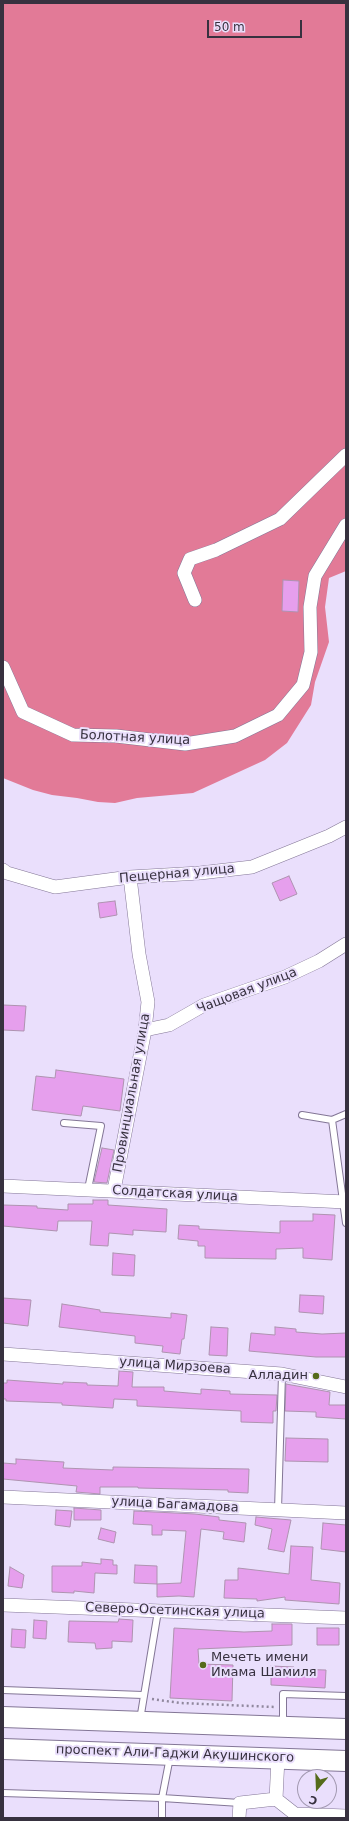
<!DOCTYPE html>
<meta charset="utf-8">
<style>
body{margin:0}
#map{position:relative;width:349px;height:1821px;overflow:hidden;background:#eadffc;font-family:"DejaVu Sans",sans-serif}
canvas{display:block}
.frame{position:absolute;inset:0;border:4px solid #37313f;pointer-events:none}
.north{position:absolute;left:297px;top:1769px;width:40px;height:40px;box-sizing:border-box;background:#eadffc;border:1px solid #a299b0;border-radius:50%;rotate:199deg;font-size:11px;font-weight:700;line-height:16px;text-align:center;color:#37313f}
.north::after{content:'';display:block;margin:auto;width:14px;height:18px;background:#556b1a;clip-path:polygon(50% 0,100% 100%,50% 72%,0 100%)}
.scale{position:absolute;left:207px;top:20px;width:95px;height:18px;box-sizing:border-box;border:2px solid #37313f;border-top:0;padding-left:5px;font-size:12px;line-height:14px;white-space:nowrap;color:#37313f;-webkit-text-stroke:3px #eadffc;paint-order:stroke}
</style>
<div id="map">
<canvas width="349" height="1821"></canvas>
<div class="frame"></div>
<div class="north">С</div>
<div class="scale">50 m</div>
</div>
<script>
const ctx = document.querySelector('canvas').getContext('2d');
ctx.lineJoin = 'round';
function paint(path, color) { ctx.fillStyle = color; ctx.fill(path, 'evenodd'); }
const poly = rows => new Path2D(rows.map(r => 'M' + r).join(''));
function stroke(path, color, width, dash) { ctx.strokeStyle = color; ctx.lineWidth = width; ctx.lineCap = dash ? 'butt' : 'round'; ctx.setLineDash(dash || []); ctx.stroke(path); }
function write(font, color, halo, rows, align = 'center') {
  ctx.font = font + ' "DejaVu Sans",sans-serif'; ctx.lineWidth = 4; ctx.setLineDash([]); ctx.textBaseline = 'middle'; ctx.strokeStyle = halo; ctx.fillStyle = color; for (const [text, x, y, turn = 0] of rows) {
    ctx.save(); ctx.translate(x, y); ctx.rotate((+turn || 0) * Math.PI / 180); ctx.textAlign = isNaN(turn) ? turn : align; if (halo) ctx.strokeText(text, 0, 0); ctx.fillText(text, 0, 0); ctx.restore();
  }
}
paint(poly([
 [3,3,346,3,346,571,329,578,325,607,329,642,315,682,311,705,287,743,265,760,193,793,137,798,115,803,98,802,77,798,52,795,33,790,3,778]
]), '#e27a97');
const building = poly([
 [283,580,299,581,298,612,282,611,283,580],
 [289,876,297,894,280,901,272,883,289,876],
 [115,901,117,915,100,918,98,903,115,901],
 [3,1005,26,1006,24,1031,3,1030,3,1005],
 [56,1070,124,1079,120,1111,83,1106,81,1116,32,1110,36,1076,55,1078,56,1070],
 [102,1148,114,1150,107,1183,94,1182,102,1148],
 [93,1200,108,1200,108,1205,167,1209,166,1232,133,1230,133,1235,109,1233,108,1246,90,1245,92,1221,58,1221,57,1231,3,1226,3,1205,37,1206,37,1208,68,1210,68,1204,93,1204,93,1200],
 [313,1214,335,1215,332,1260,303,1258,303,1248,276,1249,276,1259,205,1258,205,1246,198,1246,198,1241,178,1239,179,1225,199,1226,199,1229,280,1233,280,1221,313,1221,313,1214],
 [113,1253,135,1255,134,1276,112,1275,113,1253],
 [300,1295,324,1296,323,1314,299,1312,300,1295],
 [3,1298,31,1300,28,1326,3,1323,3,1298],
 [62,1304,100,1310,100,1312,171,1318,171,1313,187,1315,184,1339,182,1339,180,1354,162,1352,163,1346,135,1343,135,1336,59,1327,62,1304],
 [211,1327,228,1328,227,1356,209,1355,211,1327],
 [275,1327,296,1329,296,1332,322,1334,346,1333,346,1357,316,1357,249,1351,251,1333,275,1335,275,1327],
 [119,1371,133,1372,132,1387,164,1387,164,1391,201,1394,201,1389,230,1391,230,1394,277,1395,276,1411,273,1411,273,1423,241,1422,241,1411,137,1406,137,1400,114,1399,113,1408,62,1405,62,1403,6,1401,6,1399,3,1399,3,1383,7,1383,7,1380,63,1384,63,1382,87,1383,87,1385,118,1386,119,1371],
 [286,1384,330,1392,329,1405,346,1405,346,1419,316,1417,316,1412,285,1411,286,1384],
 [286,1438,328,1439,328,1462,285,1461,286,1438],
 [16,1459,64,1462,63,1468,113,1470,113,1467,249,1469,248,1493,228,1492,228,1490,138,1488,138,1487,100,1487,100,1494,76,1492,77,1486,3,1479,3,1463,16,1464,16,1459],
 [74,1508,101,1510,101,1520,74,1520,74,1508],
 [56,1510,72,1511,70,1527,55,1525,56,1510],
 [134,1511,195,1514,219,1517,219,1520,246,1523,244,1542,223,1539,224,1532,201,1529,194,1597,179,1596,157,1597,157,1584,181,1583,186,1531,162,1530,162,1535,152,1535,152,1525,133,1524,134,1511],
 [256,1517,291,1520,284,1552,268,1549,272,1529,255,1525,256,1517],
 [323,1523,346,1525,346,1552,321,1549,323,1523],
 [101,1528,116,1532,114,1543,98,1539,101,1528],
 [291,1546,313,1547,311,1580,340,1583,339,1604,285,1600,285,1597,257,1601,257,1599,224,1598,225,1580,238,1580,238,1568,289,1574,291,1546],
 [101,1559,113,1560,113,1565,117,1565,117,1574,95,1573,94,1593,74,1591,74,1593,52,1592,52,1566,82,1566,82,1562,101,1564,101,1559],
 [135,1565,157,1566,157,1584,134,1583,135,1565],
 [10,1567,24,1575,22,1588,8,1586,10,1567],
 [119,1619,133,1620,132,1642,112,1641,112,1648,96,1649,95,1643,68,1642,69,1621,118,1622,119,1619],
 [34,1620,47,1621,46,1639,33,1638,34,1620],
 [272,1624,292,1624,292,1645,198,1649,199,1664,233,1665,232,1701,170,1698,174,1628,244,1632,272,1631,272,1624],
 [317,1628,339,1628,339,1645,317,1645,317,1628],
 [12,1629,26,1630,25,1648,11,1647,12,1629],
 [271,1666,294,1667,294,1669,326,1670,325,1688,271,1685,271,1666]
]);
paint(building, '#e69fed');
stroke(building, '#ae93b0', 1);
const service = poly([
 [346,1114,332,1120,346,1223],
 [302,1115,332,1120],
 [64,1123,101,1126,88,1189],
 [278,1510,282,1374],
 [3,1690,143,1695],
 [140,1720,158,1611],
 [283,1724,283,1694,346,1696],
 [3,1793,162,1798,170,1757],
 [162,1818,162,1798,240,1803]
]);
const minor = poly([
 [195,600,184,573,190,559,216,550,280,519,346,455],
 [3,667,23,712,73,735,116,736,185,744,235,736,278,715,303,685,311,652,310,607,315,576,346,525],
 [3,870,7,873,55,887,130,877,200,873,252,867,329,836,346,827],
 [145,1030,169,1025,204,1005,285,977,319,961,346,944],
 [3,1186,346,1202],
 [114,1190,145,1030,148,1002,139,954,130,877],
 [3,1354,282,1374,346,1387],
 [3,1497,346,1513],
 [3,1605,346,1618],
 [276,1799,295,1814,346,1816],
 [239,1818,240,1803,276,1799,278,1758]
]);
const primary = poly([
 [3,1717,346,1729],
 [3,1749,346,1761]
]);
stroke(service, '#837696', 8);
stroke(minor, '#837696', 14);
stroke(primary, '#837696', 22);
stroke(poly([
 [152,1699,180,1703,275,1707]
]), '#90889d', 2.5, [2, 3]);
stroke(service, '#fff', 6);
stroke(minor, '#fff', 13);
stroke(primary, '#fff', 20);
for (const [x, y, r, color] of [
 [316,1376,4,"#556b1a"],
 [203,1665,4,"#556b1a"]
]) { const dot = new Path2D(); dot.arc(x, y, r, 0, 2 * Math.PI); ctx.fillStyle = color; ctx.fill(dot); stroke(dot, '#eadffc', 1.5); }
write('13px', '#37313f', '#eadffc', [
 ["Болотная улица",135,738,3],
 ["Пещерная улица",177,874,-5],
 ["Чащовая улица",247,991,-21],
 ["Провинциальная улица",132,1093,-80],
 ["Солдатская улица",175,1194,3],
 ["улица Мирзоева",175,1366,4],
 ["улица Багамадова",175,1505,3],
 ["Северо-Осетинская улица",175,1611,2],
 ["проспект Али-Гаджи Акушинского",175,1754,2]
]);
write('13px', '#37313f', '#eadffc', [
 ["Алладин",308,1376],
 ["Мечеть имени",211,1658,"left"],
 ["Имама Шамиля",211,1673,"left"]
], 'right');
</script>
